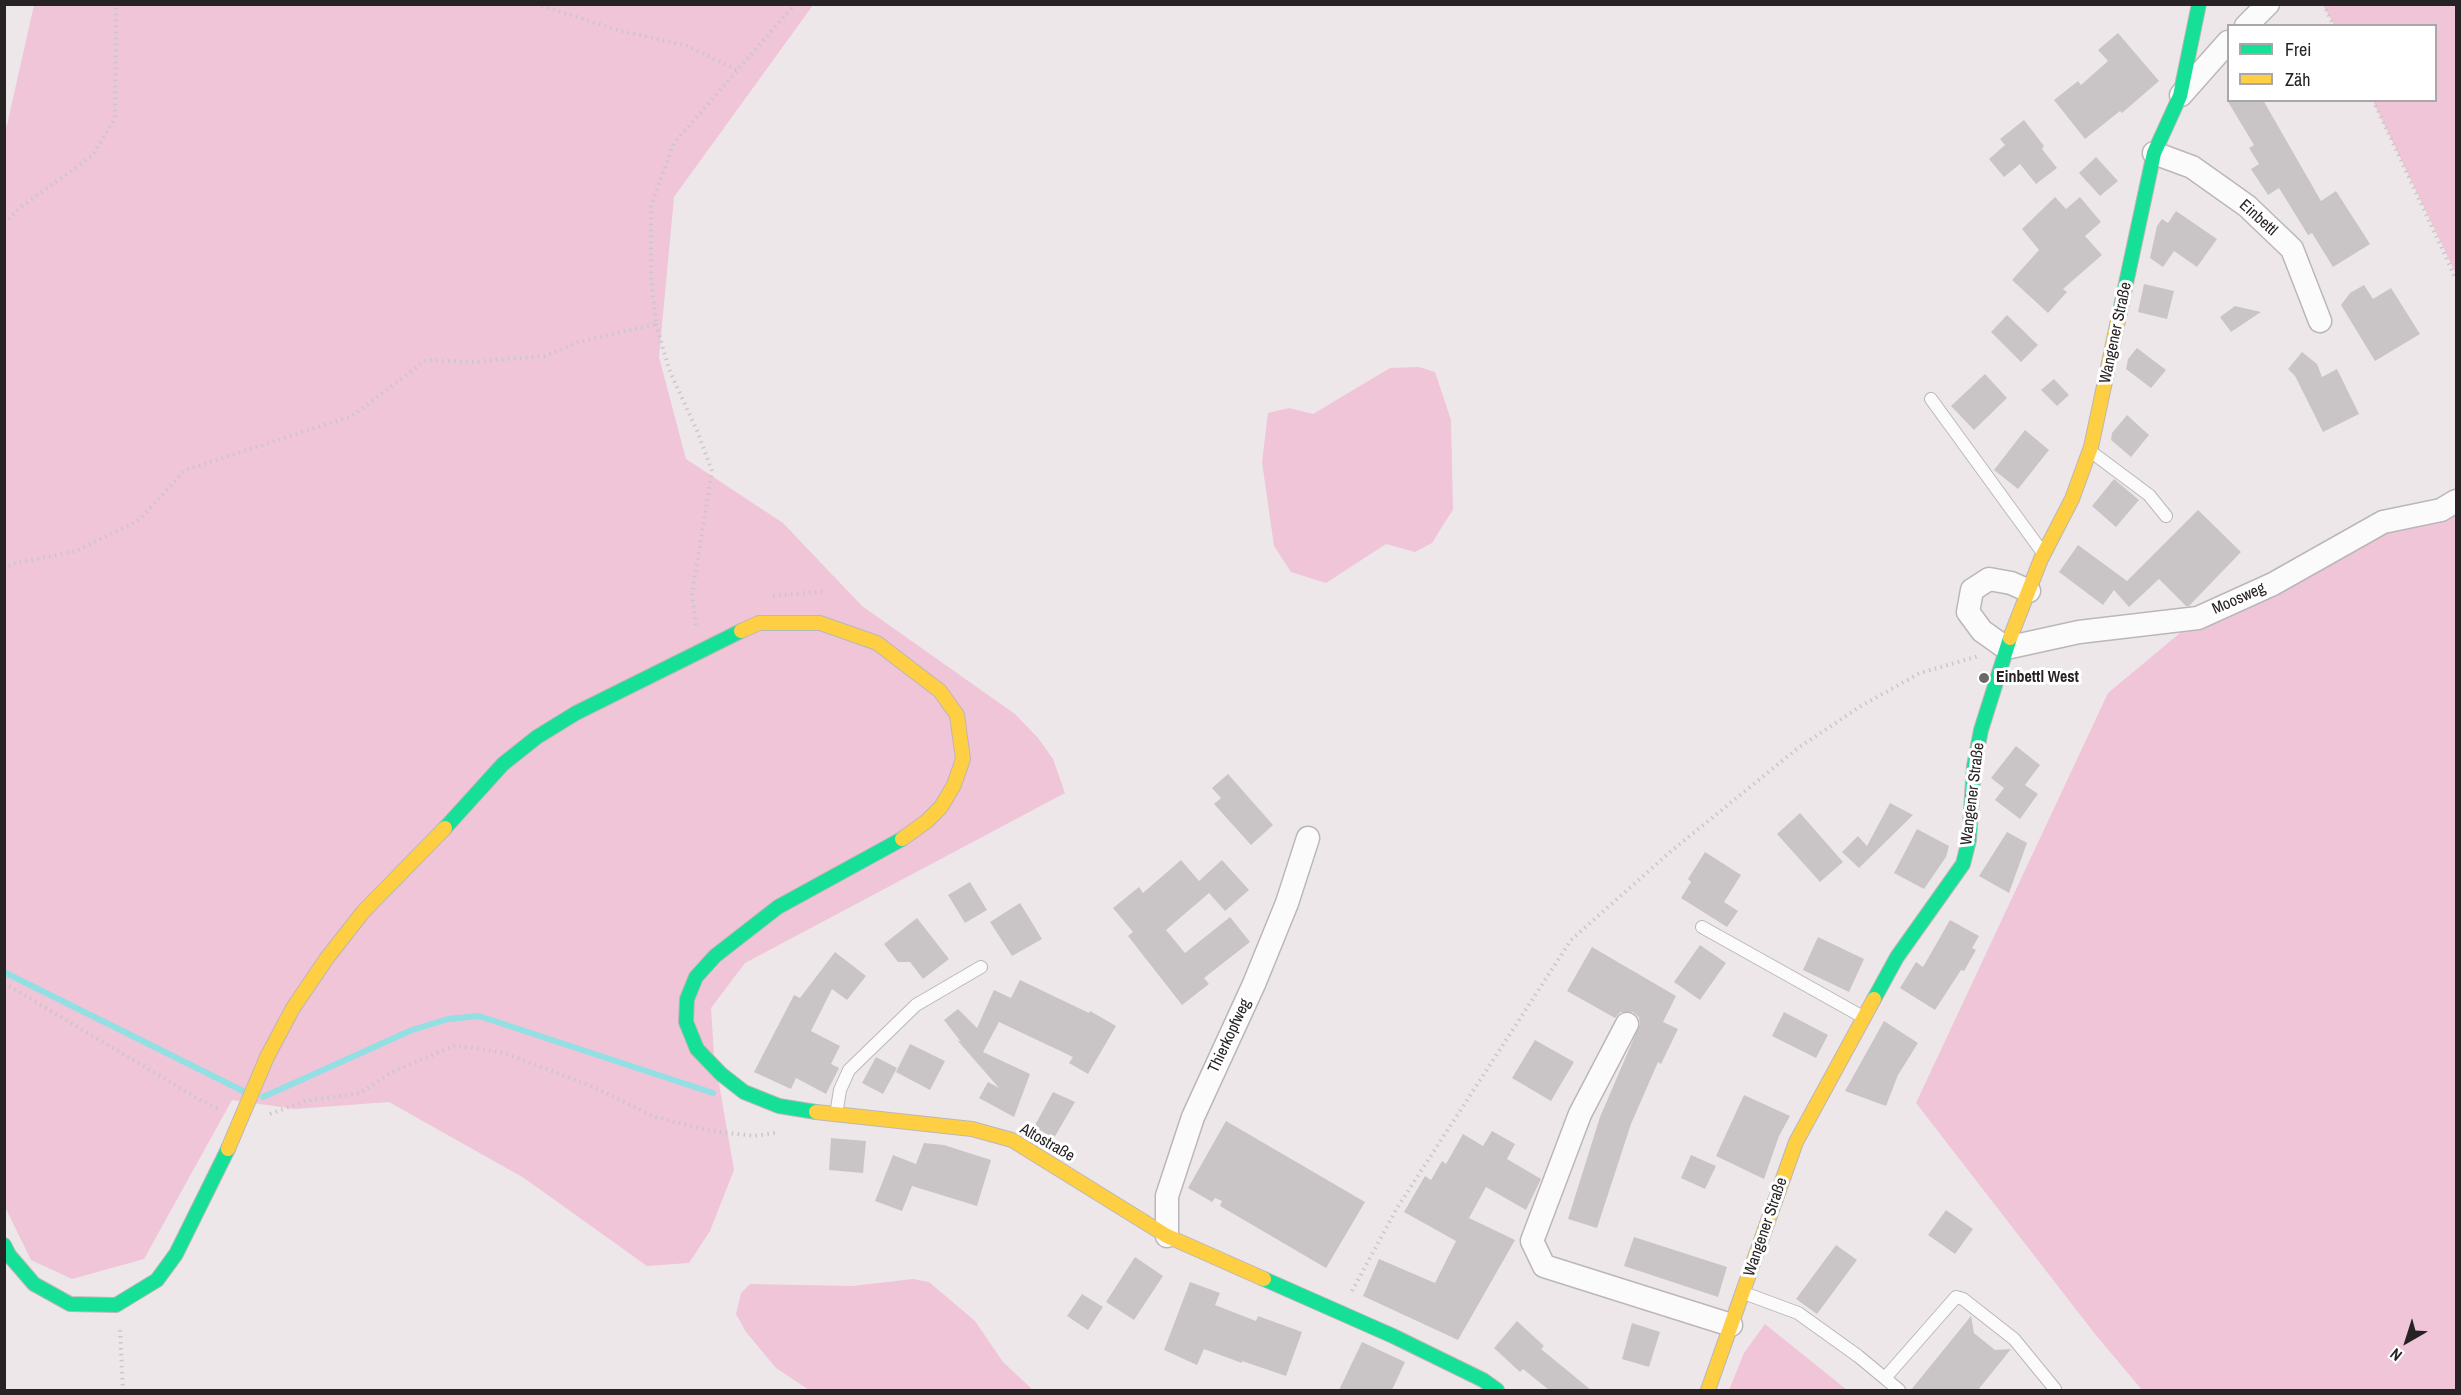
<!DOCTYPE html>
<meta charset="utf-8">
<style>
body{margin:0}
#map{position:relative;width:2461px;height:1395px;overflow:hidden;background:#ede7ea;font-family:"Archivo Narrow",sans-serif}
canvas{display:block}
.frame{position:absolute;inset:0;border:6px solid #272325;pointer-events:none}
.legend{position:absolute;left:2227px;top:24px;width:210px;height:78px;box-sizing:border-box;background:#fff;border:2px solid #a9a7a8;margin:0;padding:8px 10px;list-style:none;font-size:18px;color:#272325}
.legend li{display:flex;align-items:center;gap:12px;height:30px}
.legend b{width:30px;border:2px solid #a9a7a8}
.north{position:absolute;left:2377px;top:1311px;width:60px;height:60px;-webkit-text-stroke:4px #fff;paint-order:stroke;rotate:219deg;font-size:16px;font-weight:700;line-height:24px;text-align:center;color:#272325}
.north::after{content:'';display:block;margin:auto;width:21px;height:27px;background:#272325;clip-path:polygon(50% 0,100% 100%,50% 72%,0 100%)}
</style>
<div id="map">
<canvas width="2461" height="1395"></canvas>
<div class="frame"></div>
<ul class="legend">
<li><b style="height:8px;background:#16e098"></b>Frei</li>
<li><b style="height:8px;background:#ffcf43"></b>Zäh</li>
</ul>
<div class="north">N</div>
</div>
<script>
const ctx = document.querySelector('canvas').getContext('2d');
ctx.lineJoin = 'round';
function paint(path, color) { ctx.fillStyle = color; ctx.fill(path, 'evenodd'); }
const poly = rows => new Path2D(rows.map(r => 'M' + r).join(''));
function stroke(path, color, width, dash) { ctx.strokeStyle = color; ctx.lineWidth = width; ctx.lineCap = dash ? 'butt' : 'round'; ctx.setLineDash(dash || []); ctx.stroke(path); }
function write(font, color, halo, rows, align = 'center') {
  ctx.font = font + ' "Archivo Narrow",sans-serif'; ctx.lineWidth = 6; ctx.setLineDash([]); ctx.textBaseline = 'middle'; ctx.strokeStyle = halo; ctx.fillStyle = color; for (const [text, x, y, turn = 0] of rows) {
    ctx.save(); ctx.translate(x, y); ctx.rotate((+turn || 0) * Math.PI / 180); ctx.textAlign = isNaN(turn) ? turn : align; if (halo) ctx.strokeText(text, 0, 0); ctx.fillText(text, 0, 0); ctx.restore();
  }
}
paint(poly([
 [34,5,813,5,674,197,659,357,686,459,783,523,862,606,1015,714,1038,738,1053,759,1065,793,745,963,711,1008,714,1055,734,1170,710,1231,689,1263,647,1266,524,1178,389,1102,295,1109,232,1100,144,1259,72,1279,31,1260,5,1207,4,127,7,125],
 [2323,5,2456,5,2456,274,2373,101,2436,100,2436,26,2334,25],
 [1419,367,1435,372,1451,420,1453,510,1445,522,1432,543,1415,552,1386,544,1326,583,1291,572,1274,546,1262,462,1268,413,1289,408,1313,414,1390,368],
 [2456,501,2456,1390,2142,1390,2095,1334,1916,1103,2108,693,2198,618],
 [913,1279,929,1282,975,1321,1003,1362,1033,1390,809,1390,776,1368,746,1332,736,1314,741,1293,750,1284,852,1286],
 [1765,1324,1847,1390,1729,1390,1744,1353]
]), '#f0c5d7');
stroke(poly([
 [4,972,243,1091],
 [263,1097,412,1030,448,1019,479,1016,713,1093]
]), '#92dfe4', 6);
paint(poly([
 [2118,33,2159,81,2122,113,2120,111,2085,139,2054,100,2078,81,2081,85,2108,61,2098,50],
 [2227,100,2263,100,2321,201,2336,191,2370,244,2333,267,2312,233,2308,235,2279,188,2268,195,2251,169,2259,164,2249,148,2254,145],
 [2024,120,2044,146,2042,149,2057,168,2036,184,2020,164,2004,177,1989,159,2005,145,2000,139],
 [2096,157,2118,181,2100,196,2079,173],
 [2055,197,2066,209,2080,197,2101,222,2085,236,2102,255,2063,289,2067,292,2048,313,2012,280,2039,250,2022,229],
 [2176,211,2217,239,2197,267,2174,251,2163,267,2150,258,2157,226,2162,219,2168,223],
 [2144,284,2174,291,2167,319,2138,312],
 [2364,285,2373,299,2391,288,2420,334,2375,361,2341,305,2350,293],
 [2235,306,2239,307,2261,312,2231,332,2220,317],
 [2007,315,2038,345,2021,362,1991,332],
 [2137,348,2166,370,2151,388,2126,369,2128,359],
 [2302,352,2317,364,2322,377,2337,369,2359,414,2323,432,2295,376,2288,369],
 [1985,374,2007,398,1974,430,1951,406],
 [2054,379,2069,395,2057,406,2041,390],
 [2127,415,2149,435,2131,457,2111,440,2112,433],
 [2025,430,2049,450,2018,489,1994,470],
 [2114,479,2139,500,2116,527,2092,506],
 [2198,510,2241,552,2189,606,2186,606,2159,579,2129,607,2114,590,2103,605,2059,572,2078,545,2127,581],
 [2016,746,2040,765,2025,785,2038,794,2020,819,1995,800,2004,788,1991,778],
 [1228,774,1273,825,1251,845,1214,804,1221,798,1212,788],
 [1890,803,1913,815,1859,868,1842,852,1858,836,1867,846],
 [1800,813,1843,862,1820,882,1777,834],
 [1917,829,1949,846,1946,857,1924,889,1894,873],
 [2007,832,2027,843,2009,893,1979,876],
 [1705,852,1741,875,1724,902,1738,911,1727,927,1681,898,1691,882,1688,879],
 [1181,860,1199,881,1222,860,1249,890,1225,911,1209,893,1166,930,1185,953,1230,917,1250,942,1204,978,1209,984,1182,1005,1128,936,1133,932,1113,908,1139,887,1143,893],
 [970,882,987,910,965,923,948,895],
 [1020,903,1042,939,1012,956,990,922],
 [917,918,949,959,923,979,910,962,898,962,884,944],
 [1950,920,1979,936,1972,948,1976,950,1964,971,1961,970,1935,1010,1900,988,1916,962,1923,967],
 [1818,937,1864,959,1849,992,1803,970],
 [1700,945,1726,963,1700,1000,1674,982],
 [1592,947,1676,996,1663,1022,1678,1029,1661,1064,1658,1062,1631,1124,1597,1228,1568,1219,1600,1117,1640,1024,1639,1017,1633,1012,1620,1012,1615,1018,1567,991],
 [835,952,866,976,847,1000,832,989,811,1031,840,1046,831,1064,839,1068,826,1094,796,1078,791,1089,754,1072,794,995,800,998],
 [1020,980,1089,1013,1090,1011,1116,1026,1088,1074,1069,1063,1073,1057,999,1022,983,1052,1030,1074,1014,1117,979,1098,988,1082,999,1088,957,1040,961,1042,944,1020,958,1009,977,1028,994,990,1011,998],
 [1784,1012,1828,1035,1816,1058,1772,1036],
 [1884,1021,1918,1043,1898,1075,1886,1106,1845,1091],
 [1535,1040,1574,1062,1551,1101,1512,1078],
 [910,1044,945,1061,930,1090,896,1072],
 [876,1057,897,1068,883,1094,862,1083],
 [1053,1092,1075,1102,1054,1138,1034,1127],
 [1744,1095,1790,1116,1779,1136,1764,1179,1716,1156],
 [1226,1121,1365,1202,1326,1268,1220,1206,1222,1201,1215,1198,1212,1202,1188,1188],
 [1492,1131,1515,1144,1507,1159,1541,1179,1526,1210,1486,1187,1469,1218,1515,1240,1458,1340,1363,1296,1379,1259,1435,1283,1456,1241,1404,1212,1425,1176,1431,1180,1442,1161,1446,1164,1463,1134,1483,1146],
 [831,1138,866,1141,863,1173,829,1170],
 [924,1143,944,1145,991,1160,977,1206,912,1186,902,1211,875,1201,893,1155,916,1164],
 [1691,1155,1716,1166,1705,1189,1681,1178],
 [1946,1210,1973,1229,1955,1254,1928,1235],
 [1634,1237,1727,1267,1718,1297,1624,1266],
 [1836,1245,1857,1260,1817,1314,1796,1299],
 [1135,1257,1163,1276,1134,1320,1106,1302],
 [1190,1282,1220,1293,1215,1305,1256,1321,1258,1316,1302,1332,1286,1376,1242,1361,1242,1363,1204,1349,1197,1365,1164,1350],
 [1082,1294,1103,1307,1088,1330,1067,1316],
 [1971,1316,1974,1333,1995,1350,2011,1349,1978,1390,1911,1390],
 [1517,1321,1544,1346,1541,1349,1591,1390,1549,1390,1523,1369,1520,1372,1494,1348],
 [1632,1323,1660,1332,1649,1367,1622,1359],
 [1362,1342,1405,1362,1392,1390,1339,1390]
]), '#c9c5c7');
const lane = poly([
 [1931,399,2043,553],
 [2090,451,2149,495,2166,516],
 [1702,927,1863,1017],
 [836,1115,840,1090,849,1070,916,1005,981,967],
 [1744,1293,1798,1313,1858,1356,1899,1390],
 [1885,1378,1956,1297,1963,1299,2014,1339,2055,1389]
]);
const street = poly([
 [2246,26,2268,4],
 [2181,95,2228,42],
 [2154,153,2192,167,2247,206,2292,249,2320,321],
 [2029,591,2011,583,1989,579,1972,590,1968,612,1982,631,2006,648,2079,632,2198,618,2273,584,2383,522,2441,510,2456,501],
 [1627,1024,1580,1114,1532,1241,1544,1266,1731,1325],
 [1167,1236,1167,1196,1193,1117,1254,984,1287,903,1308,838]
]);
const fast = poly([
 [2119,316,2154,153,2180,96,2199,4],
 [445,828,503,764,537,737,576,713,741,631],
 [1874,999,1897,957,1963,864,1969,840,1974,766,1981,730,2010,638],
 [816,1112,779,1106,744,1092,721,1074,697,1049,686,1022,687,999,696,977,715,956,778,907,902,839],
 [4,1245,9,1255,34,1284,70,1304,116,1305,157,1280,176,1254,228,1149],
 [1264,1279,1393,1336,1483,1380,1497,1390]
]);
const slow = poly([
 [741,631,759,623,820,623,877,643,940,691,957,715,963,759,954,785,941,807,927,821,902,839],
 [2010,638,2041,559,2072,499,2091,447,2119,316],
 [816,1112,972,1129,1012,1140,1167,1236,1264,1279],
 [228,1149,267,1057,293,1008,327,958,363,912,445,828],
 [1708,1390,1796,1142,1874,999]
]);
stroke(lane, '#bbb7b8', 14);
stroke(street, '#bbb7b8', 25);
stroke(fast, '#bbb7b8', 16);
stroke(slow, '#bbb7b8', 16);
stroke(poly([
 [536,4,621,31,685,45,739,71],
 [2323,4,2334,26],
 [2373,100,2456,279],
 [4,223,21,207,92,156,115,118,116,4],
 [656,324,669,369,698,433,712,471,692,594,696,625],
 [4,570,11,564,76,551,139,520,185,470,352,416,426,360,471,362,545,356,579,342,656,324,651,276,651,206,674,143,795,4],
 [773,596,826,591],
 [4,983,202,1101,220,1109],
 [270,1114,305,1101,360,1093,392,1072,456,1045,504,1053,589,1085,655,1117,706,1130,754,1136,775,1133],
 [1352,1291,1397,1208,1571,940,1670,852,1798,748,1861,706,1920,673,1979,656],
 [120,1330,123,1390]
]), '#cac7c8', 4, [1.5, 4.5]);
stroke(lane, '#fcfbfc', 12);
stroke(street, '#fcfbfc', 22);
stroke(fast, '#16e098', 14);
stroke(slow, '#ffcf43', 14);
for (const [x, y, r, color] of [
 [1984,678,6,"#6c686a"]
]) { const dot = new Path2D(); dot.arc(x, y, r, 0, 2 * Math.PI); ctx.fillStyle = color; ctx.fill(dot); stroke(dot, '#fff', 2); }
write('16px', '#272325', '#fff', [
 ["Einbettl",2258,218,42],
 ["Wangener Straße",2116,333,-78],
 ["Moosweg",2239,599,-24],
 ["Wangener Straße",1973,794,-83],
 ["Thierkopfweg",1230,1036,-65],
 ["Altostraße",1047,1143,30],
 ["Wangener Straße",1766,1227,-71]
]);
write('bold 16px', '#272325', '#fff', [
 ["Einbettl West",1996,678]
], 'left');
</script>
